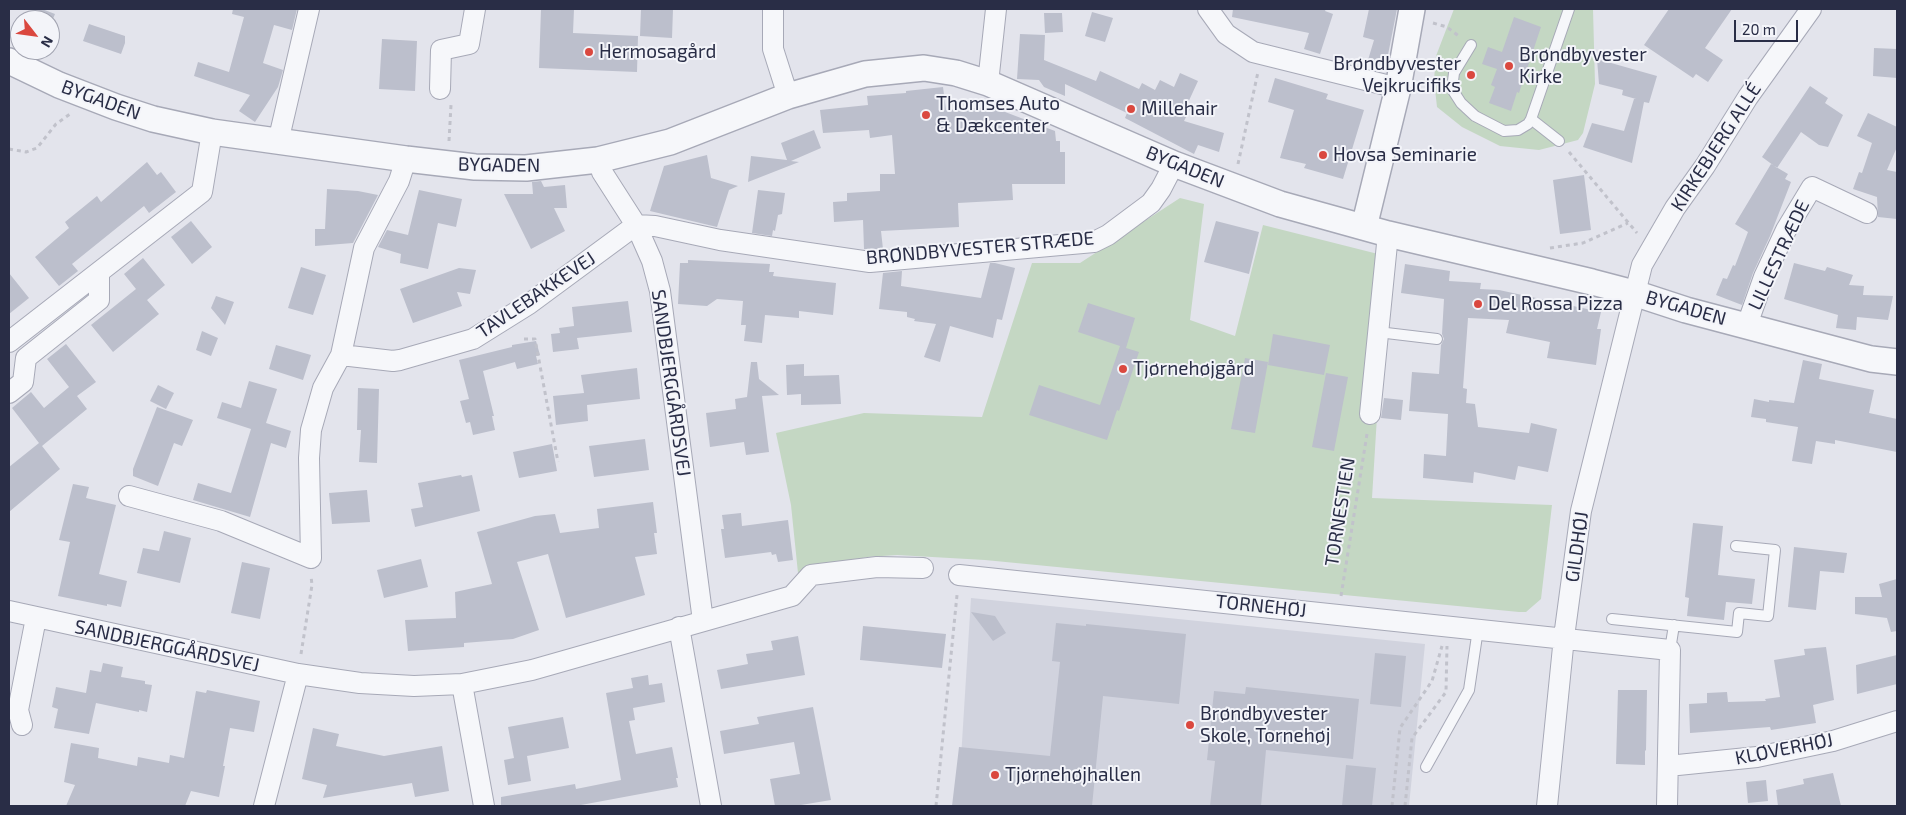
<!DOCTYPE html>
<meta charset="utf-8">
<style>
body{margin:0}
#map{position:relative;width:1906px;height:815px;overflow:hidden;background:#e3e4ec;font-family:"Exo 2",sans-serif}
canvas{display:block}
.frame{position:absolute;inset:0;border:10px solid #292d46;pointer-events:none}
.north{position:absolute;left:10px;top:10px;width:50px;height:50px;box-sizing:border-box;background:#f3f4f9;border:1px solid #a2a4b1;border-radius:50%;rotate:120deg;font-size:14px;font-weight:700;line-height:20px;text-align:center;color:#292d46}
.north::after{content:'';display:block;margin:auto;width:18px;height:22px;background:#da483f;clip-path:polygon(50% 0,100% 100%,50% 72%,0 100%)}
.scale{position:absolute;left:1734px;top:20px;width:64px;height:22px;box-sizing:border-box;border:2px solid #292d46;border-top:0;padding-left:6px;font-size:15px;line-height:18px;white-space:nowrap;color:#292d46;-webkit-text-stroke:4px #f3f4f9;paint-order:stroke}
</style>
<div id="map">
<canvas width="1906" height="815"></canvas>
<div class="frame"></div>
<div class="north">N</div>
<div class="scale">20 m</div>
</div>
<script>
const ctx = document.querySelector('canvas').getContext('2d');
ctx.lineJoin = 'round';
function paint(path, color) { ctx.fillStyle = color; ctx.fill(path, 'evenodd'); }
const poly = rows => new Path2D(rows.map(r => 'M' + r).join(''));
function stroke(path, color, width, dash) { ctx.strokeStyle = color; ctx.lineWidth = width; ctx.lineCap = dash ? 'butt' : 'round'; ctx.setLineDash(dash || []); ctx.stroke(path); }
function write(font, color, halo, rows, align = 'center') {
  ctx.font = font + ' "Exo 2",sans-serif'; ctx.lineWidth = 4; ctx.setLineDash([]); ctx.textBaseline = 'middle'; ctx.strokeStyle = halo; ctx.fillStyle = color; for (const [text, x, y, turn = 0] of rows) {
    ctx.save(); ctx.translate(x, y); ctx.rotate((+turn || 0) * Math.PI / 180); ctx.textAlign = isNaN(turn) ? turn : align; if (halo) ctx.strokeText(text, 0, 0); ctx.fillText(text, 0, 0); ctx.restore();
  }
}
paint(poly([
 [971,598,1425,644,1409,806,958,806]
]), '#d1d3de');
paint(poly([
 [1454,9,1593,9,1595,84,1583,133,1578,140,1539,150,1500,146,1462,127,1437,107,1434,80,1436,56],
 [1180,198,1204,204,1190,320,1235,336,1263,225,1382,255,1381,351,1372,498,1552,505,1541,599,1526,612,1519,612,985,560,897,555,867,557,798,573,791,505,776,433,864,413,982,417,1032,263,1080,263]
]), '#c4d7c3');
paint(poly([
 [36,9,42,9,55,14,50,26,50,20,31,20],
 [233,9,297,9,292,30,274,25,263,63,283,70,278,87,255,122,239,111,250,95,194,76,198,62,229,72,244,17,232,14],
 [541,9,574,9,573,33,638,36,637,72,539,68],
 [641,9,673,9,672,38,640,36],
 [1233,9,1326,9,1325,11,1333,14,1320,54,1304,49,1309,33,1232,17],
 [1369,9,1397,9,1386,65,1368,60,1374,40,1363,37],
 [1669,9,1732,9,1705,48,1723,60,1708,82,1696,74,1693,78,1644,45],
 [1092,12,1113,18,1105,42,1085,36],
 [1044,13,1062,13,1063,32,1045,33],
 [1514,17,1541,27,1519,93,1517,92,1511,111,1489,103,1495,87,1491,85,1497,69,1482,64,1488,47,1502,52],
 [89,24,125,36,125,43,121,54,83,41],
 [1020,34,1045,35,1044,60,1096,81,1100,71,1139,89,1142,83,1155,90,1160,80,1174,87,1180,73,1198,81,1186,107,1190,109,1184,121,1224,133,1219,152,1198,145,1194,154,1125,118,1127,113,1065,84,1065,96,1044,87,1039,80,1017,79],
 [382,39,417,41,415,91,379,89],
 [1874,48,1897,49,1897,78,1873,76],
 [1597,59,1657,76,1649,103,1644,102,1632,163,1583,147,1592,123,1624,131,1634,99,1636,99,1622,95,1623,90,1599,84],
 [1275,78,1328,94,1326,99,1364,110,1343,179,1304,168,1306,164,1280,158,1294,110,1268,102],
 [1810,86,1828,98,1825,103,1843,115,1828,147,1819,145,1801,132,1777,168,1762,157],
 [943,87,946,110,992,107,1055,131,1056,141,1060,141,1060,152,1065,152,1065,184,1012,184,1013,200,958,203,959,227,881,231,883,249,864,249,863,220,834,222,833,202,847,201,847,193,880,191,880,174,895,174,892,135,870,138,869,130,823,133,820,110,868,105,867,96,906,93,906,91],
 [1868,113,1897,127,1897,147,1887,170,1897,172,1897,219,1878,217,1877,197,1853,189,1859,172,1862,173,1872,143,1857,136],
 [814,130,821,148,791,161,799,162,748,182,751,156,787,160,781,143],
 [707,155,711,178,738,186,729,190,717,227,650,211,664,166],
 [147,162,157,175,161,172,176,192,149,213,144,206,72,264,78,271,59,286,35,257,69,228,65,222,97,196,101,202],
 [1771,164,1788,174,1785,179,1791,182,1770,236,1753,273,1742,305,1716,295,1723,278,1727,279,1733,265,1735,266,1748,232,1735,224],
 [1584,175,1591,230,1560,234,1553,180],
 [541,181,544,187,565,185,567,208,554,208,565,231,531,249,504,194,533,194,532,182],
 [327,189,358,191,378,195,353,243,315,246,315,229,325,229],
 [419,190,462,199,456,227,438,223,428,269,400,263,401,254,378,247,387,230,408,235],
 [758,190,785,193,782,214,778,215,775,231,773,230,772,236,752,233],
 [191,221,212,247,192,264,171,237],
 [1216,221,1259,232,1249,274,1204,262],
 [143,258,165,285,147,300,159,314,113,352,91,325,136,289,124,274],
 [688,260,770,264,769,272,774,272,773,276,836,283,833,315,799,311,799,318,765,315,762,343,744,341,746,325,741,325,743,301,717,299,707,306,678,304,680,263,688,263],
 [990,263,995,263,1015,268,1002,320,997,319,993,338,950,326,940,362,924,357,936,324,914,321,915,319,907,317,907,312,879,309,883,273,902,271,901,286,981,298],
 [1794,263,1825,271,1827,267,1853,275,1849,285,1864,286,1863,295,1893,296,1888,320,1857,317,1856,330,1836,328,1838,315,1784,299],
 [1405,264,1450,271,1449,281,1481,283,1480,289,1499,290,1601,312,1597,329,1601,329,1596,365,1547,358,1550,342,1506,333,1509,320,1468,318,1463,388,1467,389,1466,403,1475,404,1478,427,1529,433,1531,423,1557,429,1548,472,1518,466,1515,480,1474,472,1473,483,1423,478,1424,454,1446,456,1448,414,1409,411,1412,372,1439,374,1441,345,1444,339,1442,334,1444,299,1401,293],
 [301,267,326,275,313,315,288,308],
 [459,268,476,270,470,294,457,292,462,306,413,323,400,289],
 [9,273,29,298,9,314],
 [216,296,234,302,225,325,211,308],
 [628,301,632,332,577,338,579,349,553,352,551,334,560,333,559,328,574,326,572,307],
 [1088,303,1135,318,1126,348,1139,352,1119,411,1117,410,1107,440,1029,415,1039,385,1100,405,1120,346,1078,332],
 [202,331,218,338,211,356,196,350],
 [1273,334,1330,345,1324,375,1268,365],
 [536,341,540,355,536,356,538,364,517,369,515,362,483,371,494,416,492,416,495,430,473,435,470,422,466,423,460,401,469,399,459,360,512,347,512,345],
 [66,344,96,382,77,396,87,409,42,446,60,469,9,512,9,467,39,443,12,408,31,392,44,408,69,387,47,359],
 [276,345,311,355,303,380,269,369],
 [1245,358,1268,362,1255,433,1231,429],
 [1803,360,1822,364,1819,379,1874,390,1869,413,1897,419,1897,452,1835,440,1835,444,1816,441,1812,464,1792,461,1798,427,1766,422,1766,419,1751,417,1754,399,1769,402,1769,400,1794,403],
 [751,362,757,362,759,379,779,395,762,396,769,452,746,455,744,442,710,447,706,413,736,409,735,399,747,397],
 [804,364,804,376,839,375,841,404,801,405,801,394,787,395,786,365],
 [637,368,640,399,587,405,588,421,556,425,553,396,584,393,581,375],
 [1326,373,1348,377,1334,451,1312,447],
 [249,381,277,389,266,423,291,431,286,448,271,443,250,517,193,500,198,483,231,493,251,429,217,418,222,402,241,408],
 [158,385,174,393,166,409,150,401],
 [358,388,379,389,377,463,359,462,361,430,357,430],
 [1384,398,1403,400,1401,420,1381,418],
 [157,407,193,420,182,446,174,443,158,486,133,476,133,469],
 [645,439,649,470,594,477,589,446],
 [552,444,557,471,519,478,513,452],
 [461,475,462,477,472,475,480,511,415,527,411,509,423,507,418,483],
 [73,484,89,487,86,498,116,505,99,574,127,581,121,607,107,604,107,606,58,596,70,542,59,540],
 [367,490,370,522,332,524,329,493],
 [653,502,657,533,654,533,657,554,635,557,645,595,566,618,548,554,517,562,539,630,513,639,464,643,464,647,408,651,405,620,456,618,455,592,492,584,477,532,535,516,555,514,560,533,599,528,597,509],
 [741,513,742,526,788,520,793,560,778,562,776,554,772,555,771,552,725,558,721,529,724,529,722,515],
 [1693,523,1723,526,1718,575,1755,579,1752,604,1726,602,1724,620,1687,616,1689,598,1685,597],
 [164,531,191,538,180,583,137,573,143,548,159,551],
 [1794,547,1847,553,1844,573,1820,571,1816,610,1788,607],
 [421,559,428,587,384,598,377,570],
 [242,562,270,568,260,619,231,613],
 [1897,579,1897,631,1891,632,1887,618,1855,614,1855,597,1882,597,1879,584],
 [971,612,995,616,1006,633,993,641],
 [1056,623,1086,626,1086,624,1186,634,1179,704,1103,696,1092,806,952,806,959,747,1050,756,1060,662,1052,661],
 [863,626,946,634,942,668,860,660],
 [798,636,805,675,721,689,717,670,748,664,746,654,773,650,771,641],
 [1826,647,1834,700,1813,705,1816,723,1771,730,1770,727,1690,733,1689,704,1707,703,1707,693,1727,692,1728,702,1766,701,1765,699,1780,697,1774,660,1805,655,1804,649],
 [1375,653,1406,656,1401,707,1370,704],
 [1897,655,1897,684,1857,694,1856,665],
 [103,663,123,667,121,677,145,681,145,684,152,685,147,712,139,710,139,712,96,703,89,734,54,728,58,709,52,707,56,687,86,693,90,670,101,672],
 [648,675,649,685,662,683,665,702,633,708,635,720,629,721,636,754,672,747,678,778,676,778,678,787,581,805,581,806,501,806,501,797,575,784,576,789,621,780,606,693,633,688,631,678],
 [1246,687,1359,699,1353,759,1266,750,1261,806,1210,806,1215,761,1207,760,1214,691,1245,694],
 [207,690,260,701,254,732,230,728,223,766,225,766,219,797,191,791,185,806,66,806,75,785,64,782,71,743,99,748,98,758,137,766,138,757,169,763,170,755,184,758,196,691,206,693],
 [1618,690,1647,690,1646,751,1645,750,1645,765,1616,764],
 [813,707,831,800,795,806,775,806,770,779,800,774,794,742,724,754,720,731,759,724,757,717],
 [563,717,569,748,527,756,531,781,508,785,504,760,514,758,508,727],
 [313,728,339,734,336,746,384,756,442,746,449,791,415,797,412,783,323,798,327,785,302,779],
 [1346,765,1376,768,1372,806,1342,806],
 [1833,773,1841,806,1778,806,1776,790,1804,784,1803,779],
 [1766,780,1768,801,1748,803,1746,782]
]), '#bcbfcc');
const service = poly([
 [1471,45,1454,73,1452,89,1461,103,1475,116,1504,131,1518,130,1528,124,1531,119,1569,9],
 [1531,119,1559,141],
 [1378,332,1437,339],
 [1612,619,1737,632,1739,613,1768,616,1775,550,1736,546],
 [1670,650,1674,625],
 [1426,767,1469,690,1478,629]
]);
const minor = poly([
 [773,9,773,49,788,96],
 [1208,9,1226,34,1253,52,1398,88],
 [988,83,996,9],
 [440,89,441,50,469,44,475,9],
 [278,142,309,9],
 [598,160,602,172,636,225,652,261,660,291,703,621],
 [636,225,655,226,720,240,870,262,1094,242,1108,235,1151,203,1161,189,1174,164],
 [1747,325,1764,277,1786,230,1812,187,1867,213],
 [9,342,202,192,212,132],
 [341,355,393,361,400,360,473,339,529,304,636,225],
 [9,393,23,382,26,358,99,300,99,272],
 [1370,414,1388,234],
 [129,496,221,521,311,558,309,458,311,430,323,388,341,355,364,248,399,181,406,159],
 [959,575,1670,650,1667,806],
 [9,611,298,674,360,683,414,686,462,684,532,670,792,596,811,575,877,567,923,568],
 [679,627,711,806],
 [462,684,484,806],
 [22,725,18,710,36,618],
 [1668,766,1757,757,1833,741,1897,721],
 [264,806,298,674],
 [1547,806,1564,637,1581,511,1642,265,1675,208,1705,166,1748,97,1811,9]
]);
const tertiary = poly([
 [9,61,59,85,116,107,153,119,212,132,406,159,475,167,526,168,598,160,670,142,788,96,865,74,924,68,956,73,988,83,1174,164,1280,204,1388,234,1592,282,1634,293,1686,310,1871,359,1897,362],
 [1364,227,1398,88,1412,9]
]);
stroke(service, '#a7a9b7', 12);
stroke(minor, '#a7a9b7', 22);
stroke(tertiary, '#a7a9b7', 28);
stroke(poly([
 [1433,23,1447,27,1460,37],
 [449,141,451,105],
 [9,149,26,152,37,148,56,124,70,114],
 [1569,152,1637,233],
 [1238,164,1258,72],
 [1550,248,1583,243,1628,223],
 [524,339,535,339,558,462],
 [1341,596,1367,434],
 [301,654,312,585,311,576],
 [936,806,957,595],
 [1392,806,1400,728,1432,681,1442,646],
 [1405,806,1412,738,1446,692,1447,646]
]), '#c1c2cb', 3, [4, 4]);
stroke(service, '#f6f7fa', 10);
stroke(minor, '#f6f7fa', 20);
stroke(tertiary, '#f6f7fa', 25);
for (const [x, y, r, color] of [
 [589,52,5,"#da483f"],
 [1509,66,5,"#da483f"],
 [1471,75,5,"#da483f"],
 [1131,109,5,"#da483f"],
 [926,115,5,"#da483f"],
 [1323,155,5,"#da483f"],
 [1478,304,5,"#da483f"],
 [1123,369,5,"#da483f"],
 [1190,725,5,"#da483f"],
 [995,775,5,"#da483f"]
]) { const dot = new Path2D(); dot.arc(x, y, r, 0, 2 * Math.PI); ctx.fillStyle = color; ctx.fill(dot); stroke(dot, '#f3f4f9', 2); }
write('19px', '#292d46', '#f3f4f9', [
 ["Hermosagård",599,52],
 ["Brøndbyvester",1519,55],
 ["Kirke",1519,77],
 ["Brøndbyvester",1461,64,"right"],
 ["Vejkrucifiks",1461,86,"right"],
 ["Thomses Auto",936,104],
 ["& Dækcenter",936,126],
 ["Millehair",1141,109],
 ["Hovsa Seminarie",1333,155],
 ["Del Rossa Pizza",1488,304],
 ["Tjørnehøjgård",1133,369],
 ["Brøndbyvester",1200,714],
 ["Skole, Tornehøj",1200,736],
 ["Tjørnehøjhallen",1005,775]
], 'left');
write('19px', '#292d46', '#f3f4f9', [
 ["BYGADEN",101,100,20],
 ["KIRKEBJERG ALLÉ",1716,147,-57],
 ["BYGADEN",499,165,1],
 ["BYGADEN",1185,167,22],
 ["BRØNDBYVESTER STRÆDE",980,248,-5],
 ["LILLESTRÆDE",1779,255,-65],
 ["TAVLEBAKKEVEJ",536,295,-34],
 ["BYGADEN",1686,308,16],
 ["SANDBJERGGÅRDSVEJ",671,383,82],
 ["TORNESTIEN",1340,512,-81],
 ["GILDHØJ",1577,547,-82],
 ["TORNEHØJ",1261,606,6],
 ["SANDBJERGGÅRDSVEJ",167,646,12],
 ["KLØVERHØJ",1784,749,-11]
]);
</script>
